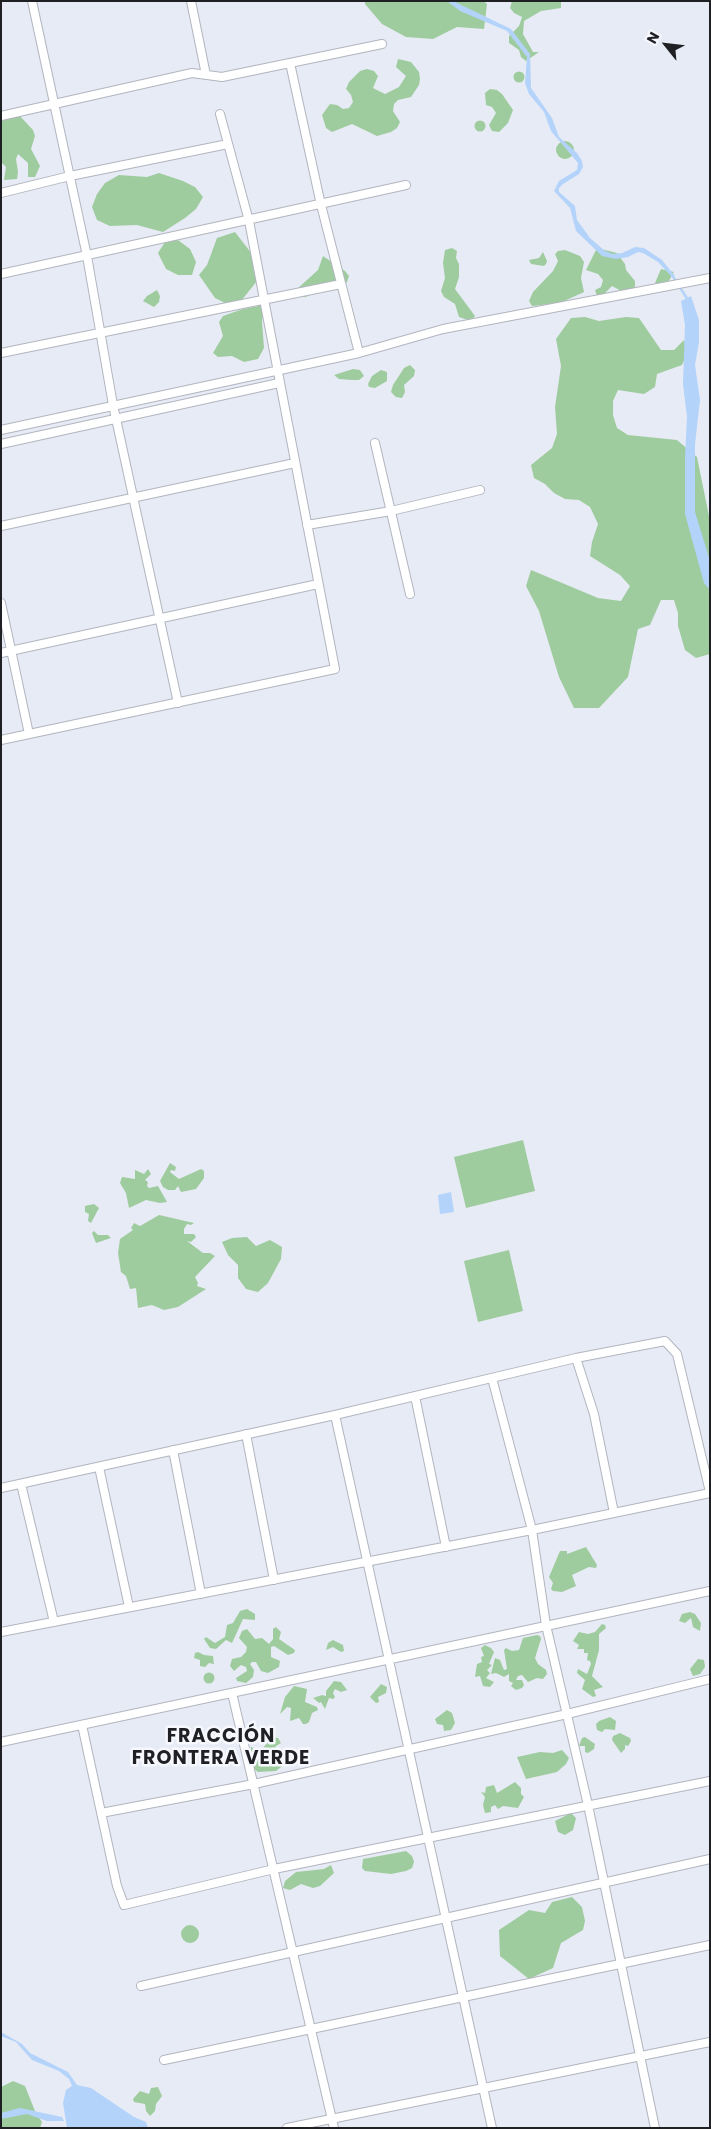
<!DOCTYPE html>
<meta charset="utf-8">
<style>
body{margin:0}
#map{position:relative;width:711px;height:2129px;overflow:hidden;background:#e7ebf5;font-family:Poppins,sans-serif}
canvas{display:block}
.frame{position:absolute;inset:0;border:2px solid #1f2024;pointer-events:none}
.north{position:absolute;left:641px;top:20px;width:50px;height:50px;-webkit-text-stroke:4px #f6f8fe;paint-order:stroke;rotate:299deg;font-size:14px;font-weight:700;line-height:20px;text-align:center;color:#1f2024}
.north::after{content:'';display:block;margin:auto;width:18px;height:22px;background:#1f2024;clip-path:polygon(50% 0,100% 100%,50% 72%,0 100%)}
</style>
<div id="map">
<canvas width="711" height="2129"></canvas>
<div class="frame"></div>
<div class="north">N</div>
</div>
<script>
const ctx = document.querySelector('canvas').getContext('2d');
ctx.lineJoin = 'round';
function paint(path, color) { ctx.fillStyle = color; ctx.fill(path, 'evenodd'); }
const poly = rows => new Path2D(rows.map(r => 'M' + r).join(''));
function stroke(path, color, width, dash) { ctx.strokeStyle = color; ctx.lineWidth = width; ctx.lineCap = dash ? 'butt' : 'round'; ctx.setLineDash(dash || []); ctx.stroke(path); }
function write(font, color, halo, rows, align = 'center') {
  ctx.font = font + ' Poppins,sans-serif'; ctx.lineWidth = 5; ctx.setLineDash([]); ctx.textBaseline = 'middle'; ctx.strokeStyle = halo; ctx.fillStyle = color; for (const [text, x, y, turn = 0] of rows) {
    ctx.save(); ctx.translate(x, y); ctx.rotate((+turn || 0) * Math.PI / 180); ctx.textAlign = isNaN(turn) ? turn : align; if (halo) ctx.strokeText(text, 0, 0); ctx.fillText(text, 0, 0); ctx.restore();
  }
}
paint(poly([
 [365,1,484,1,487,4,484,29,457,27,433,39,406,37,382,24,365,4],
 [512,1,561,1,561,8,541,11,524,21,523,34,533,52,539,52,526,61,521,57,519,50,509,43,509,36,519,26,522,17,514,13,510,8],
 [398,59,411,62,419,72,420,79,419,85,411,97,398,100,394,104,393,111,400,122,397,128,391,132,377,136,352,124,332,132,326,128,322,115,330,104,337,105,343,109,349,108,353,102,351,95,346,89,349,82,360,71,367,69,374,71,378,76,373,88,385,94,399,87,406,76,396,67],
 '513.5 77a5.5 5.5 0 1 1 11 0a5.5 5.5 0 1 1-11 0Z',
 [490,89,497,90,502,94,513,110,508,123,499,132,492,131,489,125,496,113,492,107,486,105,485,93],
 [19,115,33,130,35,136,31,149,40,166,35,177,28,177,28,163,18,154,16,159,18,172,17,179,4,180,6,167,1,162,1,118],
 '474.5 126a5.5 5.5 0 1 1 11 0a5.5 5.5 0 1 1-11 0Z',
 '556 150a9 9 0 1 1 18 0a9 9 0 1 1-18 0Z',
 [159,173,183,181,195,187,203,197,196,209,185,218,163,232,137,225,110,226,97,220,92,207,97,194,105,183,119,175,147,177],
 [235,232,252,254,257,281,241,301,227,304,215,298,199,275,207,265,217,238],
 [178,240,190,249,196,262,192,275,178,275,166,269,158,253,165,242],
 [452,248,457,251,456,258,459,264,459,277,455,289,475,316,471,321,459,317,455,304,444,297,441,291,445,278,443,263,445,250],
 [597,248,617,253,625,264,626,270,635,281,635,287,630,291,623,292,612,286,604,294,597,296,595,290,601,287,603,280,598,274,586,270],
 [565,250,580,256,584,262,581,278,584,292,560,303,532,306,529,301,533,292,553,271,558,261,555,254,558,251],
 [543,252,547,261,546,264,544,266,531,264,529,260,539,258],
 [323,256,345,271,349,276,347,282,337,290,317,290,306,297,299,296,297,289,318,270],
 [661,269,674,272,667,284,661,286,655,283],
 [157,290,160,296,159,302,154,307,143,301,147,296],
 [264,305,262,321,264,348,258,359,244,362,232,356,218,357,213,353,223,336,219,322,223,316,243,309],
 [585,317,599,321,626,317,639,318,661,350,674,350,684,340,687,354,682,365,657,374,655,387,644,394,618,390,613,401,613,415,617,428,628,435,677,440,697,457,710,521,710,654,696,658,685,650,678,626,678,613,674,600,661,600,650,625,638,629,628,677,599,708,574,708,559,677,539,611,526,586,531,570,598,598,621,601,630,586,620,575,590,556,592,542,598,524,590,507,579,500,565,499,554,493,545,484,534,478,531,465,552,448,557,434,555,407,561,366,556,339,571,318],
 [410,365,415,370,414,376,404,385,405,392,402,398,396,397,391,392,393,385,404,368],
 [353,369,360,370,364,376,359,380,352,380,339,379,334,375],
 [381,370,387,372,387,381,375,388,369,387,368,384,372,376],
 [523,1140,535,1191,466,1208,454,1157],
 [170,1163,176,1167,175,1171,171,1170,170,1172,179,1179,201,1169,204,1171,204,1178,196,1189,181,1192,178,1186,175,1190,168,1190,163,1187,160,1181],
 [148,1169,151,1174,145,1180,148,1182,147,1186,149,1188,158,1186,167,1202,160,1203,146,1200,129,1208,126,1193,120,1183,122,1177,135,1179,135,1170,144,1174],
 [94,1204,99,1208,91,1223,88,1221,89,1214,85,1212,85,1206],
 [159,1215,194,1223,191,1225,187,1224,184,1229,184,1234,194,1234,196,1237,191,1242,187,1241,203,1253,210,1253,215,1256,195,1277,198,1283,197,1286,206,1289,178,1307,164,1310,152,1305,138,1308,136,1288,130,1289,126,1276,121,1272,118,1253,120,1239,133,1230,131,1228,134,1223,140,1226],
 [94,1231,98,1235,108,1235,111,1238,96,1243,92,1233],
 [247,1237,256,1246,270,1240,282,1247,281,1259,268,1283,258,1292,246,1289,238,1278,238,1265,228,1255,222,1242,232,1238],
 [509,1250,523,1311,478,1322,464,1261],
 [586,1547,597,1565,596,1568,589,1567,572,1575,576,1586,562,1592,553,1591,551,1589,553,1583,549,1577,560,1551,567,1551,567,1554],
 [247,1609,255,1614,255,1620,243,1619,232,1643,226,1640,216,1649,210,1648,204,1639,206,1637,215,1643,225,1637,227,1625,233,1623,240,1611],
 [690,1612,695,1614,701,1623,700,1631,693,1627,691,1618,685,1623,679,1621,682,1614],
 [602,1624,605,1625,606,1628,599,1634,599,1650,592,1676,603,1687,594,1690,596,1696,593,1697,582,1689,585,1680,577,1673,578,1669,587,1674,591,1664,590,1661,587,1660,588,1653,584,1653,584,1649,577,1649,579,1645,573,1641,579,1632,588,1634,595,1632],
 [276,1627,281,1632,279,1639,295,1650,294,1653,288,1655,274,1646,271,1647,271,1657,280,1661,279,1667,268,1673,261,1671,256,1662,252,1662,250,1664,254,1670,253,1677,246,1683,237,1681,236,1678,247,1671,246,1667,241,1665,234,1671,230,1666,232,1659,241,1657,246,1652,247,1647,239,1638,242,1631,247,1629,255,1639,262,1638,269,1644,273,1639,273,1629],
 [537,1635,540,1636,541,1639,535,1658,538,1664,546,1670,547,1674,543,1679,537,1678,528,1682,522,1675,518,1676,516,1680,522,1680,524,1685,522,1688,516,1690,511,1686,513,1683,509,1681,509,1674,504,1677,496,1673,491,1674,495,1658,500,1660,504,1670,507,1669,504,1650,506,1648,512,1651,519,1650,523,1638],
 [333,1640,343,1645,344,1651,341,1652,333,1647,326,1650,328,1643],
 [485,1645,491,1648,494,1652,489,1664,492,1665,487,1670,490,1673,486,1678,494,1682,490,1687,483,1686,480,1676,475,1677,477,1664,482,1662,481,1657,484,1656,481,1648],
 [198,1652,204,1655,213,1656,214,1664,209,1663,205,1667,200,1666,200,1660,194,1658,195,1653],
 [698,1659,704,1660,705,1667,700,1674,693,1676,690,1669],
 '203.5 1678a5.5 5.5 0 1 1 11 0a5.5 5.5 0 1 1-11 0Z',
 [334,1681,341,1682,347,1690,341,1692,335,1689,333,1693,335,1697,333,1699,329,1698,325,1709,321,1702,319,1703,313,1698,322,1695,326,1696,326,1691],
 [381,1684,387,1687,386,1693,378,1697,379,1702,376,1703,370,1697],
 [294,1686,307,1689,305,1702,317,1707,318,1710,312,1713,309,1722,306,1724,303,1724,299,1718,290,1721,291,1708,287,1707,280,1714,285,1697],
 [447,1710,452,1713,455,1723,451,1730,444,1731,443,1725,437,1724,435,1719],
 [610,1717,616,1721,615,1730,605,1729,602,1732,597,1730,596,1724,599,1721],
 [620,1733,630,1738,631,1741,628,1746,625,1745,625,1749,621,1753,612,1740,613,1736],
 [271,1737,278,1738,281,1743,276,1746,271,1756,289,1761,276,1771,258,1772,253,1768,254,1761,250,1755,251,1747,261,1751],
 [585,1737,595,1744,594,1749,588,1753,585,1752,585,1746,579,1746,582,1738],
 [562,1750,569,1758,566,1764,557,1772,526,1779,517,1757,540,1752,553,1753],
 [515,1782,521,1788,521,1794,524,1797,518,1808,503,1806,498,1809,495,1805,491,1807,491,1812,485,1813,483,1805,485,1797,481,1792,485,1793,486,1787,494,1785,497,1793],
 [571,1813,576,1818,573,1830,565,1835,558,1832,555,1821],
 [406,1851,412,1856,414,1862,412,1868,406,1871,391,1874,365,1871,362,1868,363,1859],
 [331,1865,334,1873,320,1886,313,1888,301,1884,290,1890,283,1888,285,1881,296,1872,324,1869],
 [572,1897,582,1907,585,1921,583,1930,561,1943,553,1968,529,1979,500,1956,499,1930,529,1910,545,1913,552,1902],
 '181 1934a9 9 0 1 1 18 0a9 9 0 1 1-18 0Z',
 [13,2081,25,2086,35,2111,42,2122,40,2128,1,2128,1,2087],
 [158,2087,162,2096,156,2104,155,2111,150,2116,146,2111,145,2104,134,2102,133,2099,140,2091,149,2094,151,2088]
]), '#9fcc9e');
paint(poly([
 [447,1,453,1,511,29,530,54,531,88,552,118,559,137,577,153,582,161,583,167,579,174,563,184,559,188,559,192,575,206,577,220,590,238,605,251,613,254,622,253,635,247,644,248,662,260,675,276,671,276,658,262,643,253,638,252,628,257,616,259,602,256,576,231,570,208,554,191,559,181,577,170,578,163,551,131,544,112,529,94,525,83,527,57,507,31,460,11],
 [691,296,699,320,699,342,695,365,700,400,695,444,695,512,710,561,710,590,704,583,685,514,685,457,687,417,683,384,685,325,681,301],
 [451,1192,454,1212,440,1214,438,1195],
 [1,2032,22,2044,30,2053,68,2072,77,2085,91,2088,134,2117,146,2122,148,2128,67,2128,63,2103,66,2090,72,2086,69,2079,59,2071,32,2060,16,2042,1,2036],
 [20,2108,62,2117,64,2121,47,2121,27,2114,1,2119,1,2113]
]), '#b3d3fa');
stroke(poly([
 [672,275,688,300]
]), '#b3d3fa', 2.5);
const minor = poly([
 [32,1,87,256,113,405,178,703],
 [191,1,206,75],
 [290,63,321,205,359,353],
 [1,116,192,73,222,77,382,44],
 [1,193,70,176,228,144],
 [1,274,406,185],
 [1,353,341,284],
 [1,430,359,353,443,329,710,278],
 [375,443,410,594],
 [1,444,279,383],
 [307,525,391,511,480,490],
 [1,526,295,463],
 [1,603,29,734],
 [1,653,318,584],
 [1,740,335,669,249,221,220,114],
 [576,1358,594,1414,614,1513],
 [492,1378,532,1530,546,1625,588,1805,655,2128],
 [415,1396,446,1547],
 [335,1415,492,2128],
 [246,1434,274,1580],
 [173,1450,201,1594],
 [99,1467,129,1607],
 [21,1484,54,1622],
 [1,1488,335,1415,576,1358,665,1341,677,1354,710,1492],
 [1,1632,532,1530,710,1493],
 [232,1693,334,2128],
 [82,1725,117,1886,124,1905,274,1869,710,1781],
 [1,1742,710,1591],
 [101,1813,254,1784,567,1714,710,1679],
 [141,1986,710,1859],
 [164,2060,710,1945],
 [287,2128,710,2042]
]);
stroke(minor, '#b1b5bf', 10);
stroke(minor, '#fff', 8);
ctx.letterSpacing = '1px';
write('bold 19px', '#1f2024', '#f6f8fe', [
 ["FRACCIÓN",221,1737],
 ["FRONTERA VERDE",221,1759]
]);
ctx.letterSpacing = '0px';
</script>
